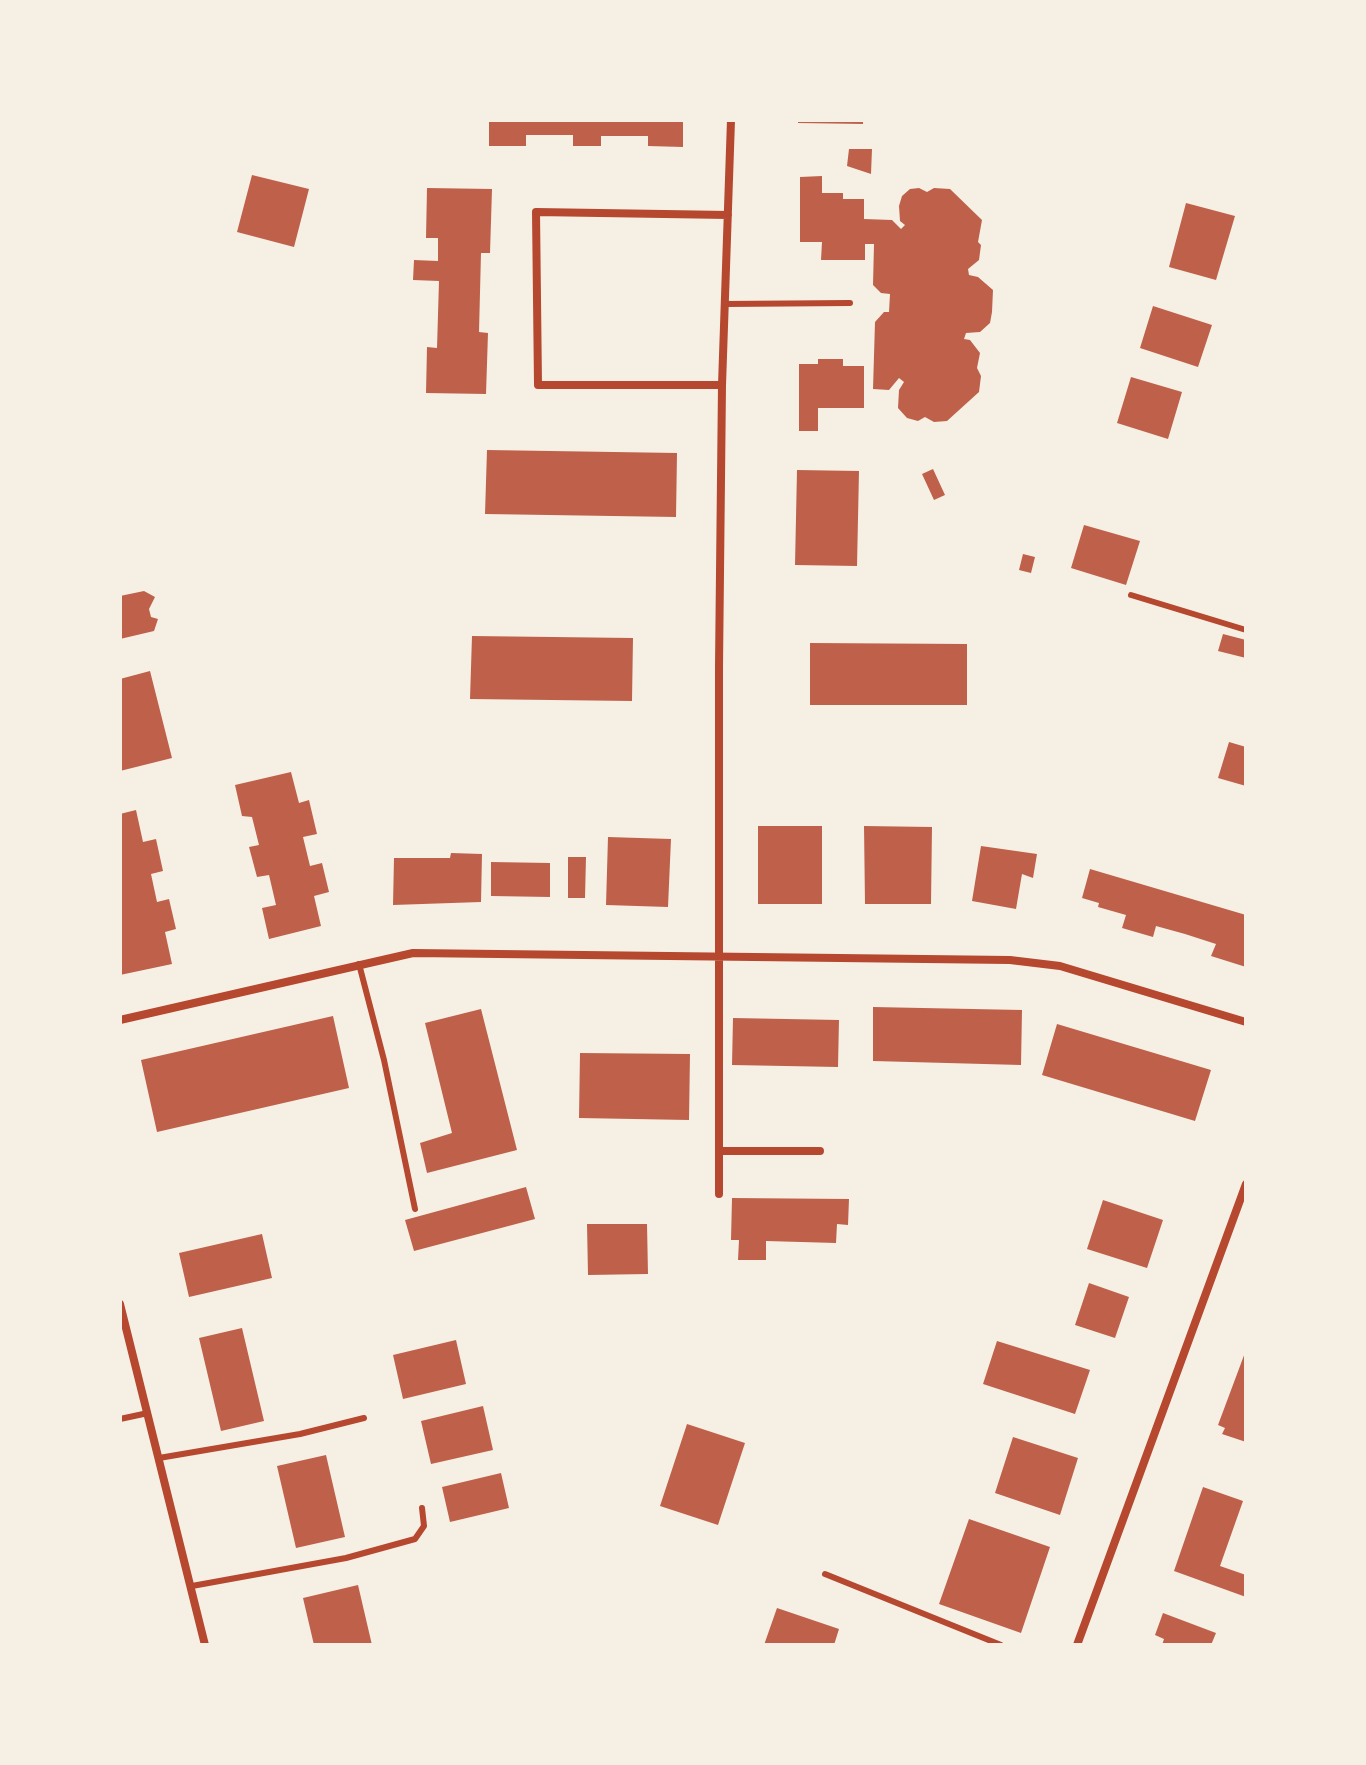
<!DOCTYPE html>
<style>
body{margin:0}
#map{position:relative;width:1366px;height:1765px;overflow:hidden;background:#f6efe4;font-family:"Fira Sans Condensed",sans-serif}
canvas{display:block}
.frame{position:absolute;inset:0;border:122px solid #f6efe4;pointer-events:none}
</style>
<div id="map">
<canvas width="1366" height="1765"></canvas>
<div class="frame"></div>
</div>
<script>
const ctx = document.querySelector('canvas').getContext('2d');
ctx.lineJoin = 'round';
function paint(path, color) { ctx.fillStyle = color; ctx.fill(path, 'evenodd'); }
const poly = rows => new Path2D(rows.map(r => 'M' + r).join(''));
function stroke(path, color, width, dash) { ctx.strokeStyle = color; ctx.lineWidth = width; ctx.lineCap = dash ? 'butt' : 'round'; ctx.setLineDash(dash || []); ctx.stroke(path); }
paint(poly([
 [489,120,683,120,683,147,648,146,648,136,601,136,601,146,573,146,573,135,526,135,526,146,489,146],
 [798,120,863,120,863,124,798,123],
 [849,149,872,149,871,174,847,166],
 [252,175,309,189,294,247,237,232],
 [822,176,822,193,843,193,843,199,864,199,864,219,892,220,901,229,905,225,900,221,899,206,902,196,910,189,919,188,927,192,934,188,950,189,982,220,978,242,981,245,979,260,968,269,969,275,978,277,993,290,992,312,990,323,980,332,966,333,964,339,970,340,980,353,977,368,981,376,979,392,947,421,934,422,925,417,918,421,907,418,898,408,899,390,904,382,899,378,889,390,873,389,875,322,884,312,889,312,890,294,881,293,873,285,874,244,865,244,865,260,821,260,822,242,800,242,800,177],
 [427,188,492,189,490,253,481,253,479,332,488,333,486,394,426,393,427,347,437,348,439,281,413,280,414,260,438,261,438,238,426,238],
 [1186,203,1235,216,1216,280,1169,267],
 [1153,306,1212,325,1198,367,1140,348],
 [818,359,843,359,843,366,864,366,864,408,818,408,818,431,799,431,799,364,818,364],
 [1131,377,1182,392,1168,439,1117,423],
 [487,450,677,453,676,517,485,514],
 [933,469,945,495,934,500,922,474],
 [797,470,859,471,857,566,795,565],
 [1084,525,1140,541,1126,585,1071,568],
 [1023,554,1035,557,1031,573,1019,570],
 [144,591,155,597,149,609,151,617,158,619,154,631,120,639,120,596],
 [1223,634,1246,640,1246,658,1218,651],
 [472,636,633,638,632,701,470,699],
 [810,643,967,644,967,705,810,705],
 [150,671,172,758,120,771,120,679],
 [1229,742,1246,747,1246,786,1218,778],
 [291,772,299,803,309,800,317,834,303,837,310,866,322,863,329,892,314,896,321,926,269,939,262,908,276,905,269,875,257,877,249,847,259,845,252,817,242,816,235,785],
 [136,810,143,842,156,839,163,871,151,874,157,902,169,899,176,929,165,932,172,964,120,975,120,814],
 [758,826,822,826,822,904,758,904],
 [864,826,932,827,931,904,865,904],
 [608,837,671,839,668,907,606,905],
 [981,846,1037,854,1033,878,1022,874,1016,909,972,901],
 [451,853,482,854,481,902,393,905,394,858,450,858],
 [568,857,586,857,585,898,568,898],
 [491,862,550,863,550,897,491,896],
 [1090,869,1246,915,1246,967,1211,956,1216,944,1185,934,1156,926,1153,937,1122,928,1126,915,1098,907,1099,903,1082,898],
 [873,1007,1022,1010,1021,1065,873,1061],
 [481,1009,517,1150,427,1173,420,1143,452,1133,425,1023],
 [333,1016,349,1088,157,1132,141,1060],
 [733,1018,839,1020,838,1067,732,1065],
 [1057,1024,1211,1070,1195,1121,1042,1075],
 [580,1053,690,1054,689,1120,579,1118],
 [526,1187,535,1219,414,1251,405,1220],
 [732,1198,849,1199,848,1225,837,1224,836,1243,766,1241,766,1260,738,1260,739,1240,731,1240],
 [1103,1200,1163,1220,1147,1268,1087,1249],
 [587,1224,647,1224,648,1274,588,1275],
 [262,1234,272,1278,189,1297,179,1253],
 [1089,1283,1129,1297,1115,1338,1075,1325],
 [242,1328,264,1421,221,1431,199,1338],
 [456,1340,466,1384,403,1399,393,1355],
 [997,1341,1090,1370,1075,1414,983,1384],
 [1246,1350,1246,1442,1222,1434,1225,1428,1218,1425],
 [483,1406,493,1450,431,1464,421,1421],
 [687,1424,745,1443,718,1525,660,1506],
 [1013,1437,1078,1458,1060,1515,995,1493],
 [326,1455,345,1537,296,1548,277,1466],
 [501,1473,509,1508,450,1522,442,1487],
 [1203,1487,1243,1501,1220,1566,1246,1575,1246,1597,1174,1571],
 [969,1519,1050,1547,1021,1633,939,1604],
 [358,1585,372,1645,314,1645,303,1598],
 [777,1608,839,1629,834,1645,764,1645],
 [1163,1613,1216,1633,1211,1645,1162,1645,1164,1639,1155,1635]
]), '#bf614a');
stroke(poly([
 [725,304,850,303],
 [1131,595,1246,630],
 [359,964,384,1060,415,1209],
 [120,1419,148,1413],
 [159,1458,300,1434,364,1418],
 [825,1574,1001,1645],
 [192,1586,346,1558,415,1539,424,1526,422,1508]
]), '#b5482f', 6);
stroke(poly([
 [722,385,538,385,536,212,728,215],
 [120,1020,413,953,1010,960,1060,966,1246,1022],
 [719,1151,820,1151],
 [719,1194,719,666,722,385,731,120],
 [120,1304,205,1645],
 [1077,1645,1246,1184]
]), '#b5482f', 8);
</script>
